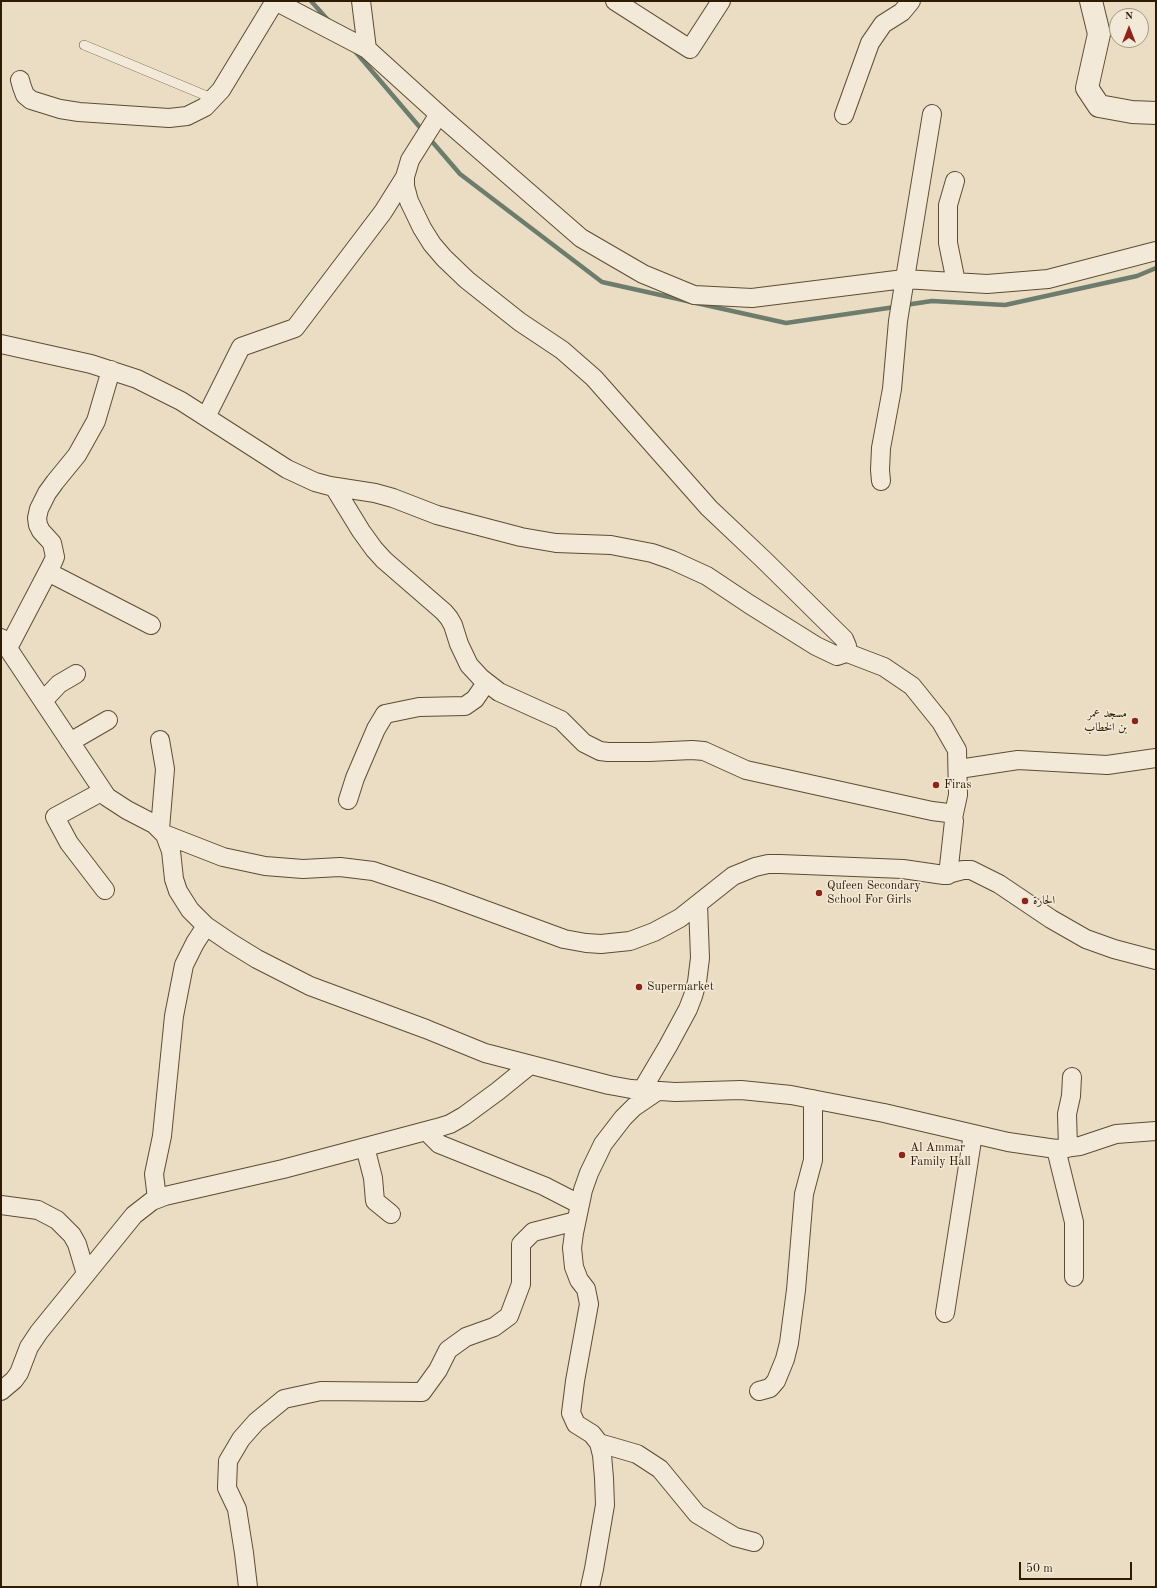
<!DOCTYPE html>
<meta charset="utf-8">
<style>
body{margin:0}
#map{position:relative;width:1157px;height:1588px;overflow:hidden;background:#ebddc3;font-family:"Old Standard TT",serif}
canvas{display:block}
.frame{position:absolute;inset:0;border:2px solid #2f1b02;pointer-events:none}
.north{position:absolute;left:1109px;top:8px;width:40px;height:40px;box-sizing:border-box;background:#f2e9d8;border:1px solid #a49782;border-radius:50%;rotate:0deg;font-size:11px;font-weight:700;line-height:16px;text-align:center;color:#2f1b02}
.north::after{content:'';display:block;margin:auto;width:14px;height:18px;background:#8f2418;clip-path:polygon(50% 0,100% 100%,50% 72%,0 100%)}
.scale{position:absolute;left:1019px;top:1562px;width:113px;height:18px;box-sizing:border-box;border:2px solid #2f1b02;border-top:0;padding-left:5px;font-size:12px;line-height:14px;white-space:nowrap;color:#2f1b02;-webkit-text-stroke:3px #f2e9d8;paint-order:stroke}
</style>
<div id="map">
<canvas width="1157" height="1588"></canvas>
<div class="frame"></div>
<div class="north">N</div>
<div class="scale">50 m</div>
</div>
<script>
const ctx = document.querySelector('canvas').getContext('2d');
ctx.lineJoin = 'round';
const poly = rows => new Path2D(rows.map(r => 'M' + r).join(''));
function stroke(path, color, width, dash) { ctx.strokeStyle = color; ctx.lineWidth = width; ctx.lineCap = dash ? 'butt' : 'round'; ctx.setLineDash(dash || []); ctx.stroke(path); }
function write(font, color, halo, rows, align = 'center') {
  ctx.font = font + ' "Old Standard TT",Amiri,serif'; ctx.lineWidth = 3; ctx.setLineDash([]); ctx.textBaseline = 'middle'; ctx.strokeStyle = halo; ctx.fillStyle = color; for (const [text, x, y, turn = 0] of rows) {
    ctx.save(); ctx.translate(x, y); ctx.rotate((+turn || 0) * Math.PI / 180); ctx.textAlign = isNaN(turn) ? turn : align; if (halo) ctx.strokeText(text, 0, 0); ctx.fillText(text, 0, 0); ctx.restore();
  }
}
stroke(poly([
 [311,1,328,20],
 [354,50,423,131],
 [429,138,460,174,602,282,786,323,895,307],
 [905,305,932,301,1005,305,1137,276,1156,268]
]), '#6e7c6d', 4.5);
const service = poly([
 [84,45,214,99]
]);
const minor = poly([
 [275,1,367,49,443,118,581,238,643,274,694,295,752,298,904,279,987,284,1048,279,1156,251],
 [361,1,367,49],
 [615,1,690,49,721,1],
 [20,80,22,87,25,95,31,100,60,109,79,112,169,118,187,116,205,107,221,90,275,1],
 [844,115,870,43,883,24,902,12,911,1],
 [955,181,948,205,948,243,956,282],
 [1,344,91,364,137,379,181,401,287,469,315,482,330,486,375,493,393,498,437,515,521,537,556,543,611,545,652,553,672,560,707,576,749,604,816,646,837,656,843,654,846,651,847,646,844,639,764,560,709,508,594,378,562,350,520,322,467,280,444,258,432,244,422,228,409,201,405,186,405,177,410,160,439,114],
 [206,417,241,347,295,328,383,212,405,177],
 [881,481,880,470,881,448,892,389,898,321,932,114],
 [334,487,361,531,374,549,384,560,444,612,449,618,453,625,459,644,469,665,481,678,499,692,561,720,584,743,600,751,608,752,649,752,692,750,704,751,746,770,932,811,948,813,952,816,954,821,948,875],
 [48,572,151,625],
 [1,638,107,797,127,810,154,824,165,835,171,851,174,879,178,891,190,910,206,926,231,943,257,959,310,986,426,1029,485,1053,609,1085,631,1089,675,1092,741,1090,791,1095,884,1113,1008,1142,1056,1149,1080,1146,1116,1134,1156,1131],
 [8,648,52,564,55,557,52,543,41,531,38,525,37,518,39,509,47,493,55,482,77,455,96,421,111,370],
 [845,652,884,667,912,686,941,722,957,750,958,795,953,818],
 [43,701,59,684,76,674],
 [160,740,165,769,160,829],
 [70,742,108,720],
 [959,769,1018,760,1107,765,1156,758],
 [103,791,55,817,69,843,105,890],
 [348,800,355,778,376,729,385,714,419,707,465,706,475,699,486,683],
 [164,834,223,857,265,866,303,869,340,867,373,871,439,893,564,939,586,943,601,944,630,941,654,932,680,918,733,876,755,867,768,864,780,864,903,869,944,875,963,870,971,870,999,884,1051,919,1086,939,1114,949,1156,960],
 [642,1090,668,1046,688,1009,693,996,697,982,700,958,698,904],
 [426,1131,439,1144,544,1186,579,1204],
 [365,1147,373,1178,375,1201,391,1214],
 [1068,1148,1067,1114,1071,1096,1072,1077],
 [1056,1149,1074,1222,1074,1277],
 [157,1199,154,1174,162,1136,174,1016,184,965,195,943,206,926],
 [1,1205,38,1210,57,1220,72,1235,77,1244,86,1274],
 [945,1313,973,1134],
 [1,1391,14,1380,19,1373,29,1347,39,1332,134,1215,152,1201,165,1196,283,1169,437,1128,450,1124,464,1116,498,1091,530,1065],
 [759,1391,770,1388,776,1381,785,1359,789,1343,796,1290,804,1194,813,1160,813,1099],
 [599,1443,637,1454,660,1469,697,1514,735,1537,754,1542],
 [248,1587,244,1553,237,1509,227,1488,228,1461,241,1439,256,1422,284,1399,321,1391,422,1392,438,1370,448,1350,466,1337,494,1327,509,1316,521,1284,521,1244,533,1232,576,1221],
 [590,1587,594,1569,605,1505,604,1478,602,1455,599,1443,592,1434,576,1424,571,1413,575,1381,589,1304,586,1289,579,1280,574,1267,572,1248,574,1233,583,1190,589,1173,603,1144,623,1118,634,1107,656,1092]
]);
const tertiary = poly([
 [1091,1,1099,34,1087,88,1099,106,1132,112,1156,113]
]);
stroke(service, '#5e4c32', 10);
stroke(minor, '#5e4c32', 20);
stroke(tertiary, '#5e4c32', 24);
stroke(service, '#f2e9d8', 9);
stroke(minor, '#f2e9d8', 18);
stroke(tertiary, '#f2e9d8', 22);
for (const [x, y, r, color] of [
 [1135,721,4,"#8f2418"],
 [936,785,4,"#8f2418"],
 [819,893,4,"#8f2418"],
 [1025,901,4,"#8f2418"],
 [639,987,4,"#8f2418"],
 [902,1155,4,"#8f2418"]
]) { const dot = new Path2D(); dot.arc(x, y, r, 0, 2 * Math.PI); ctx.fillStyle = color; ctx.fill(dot); stroke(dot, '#f2e9d8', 1.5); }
write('12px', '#2f1b02', '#f2e9d8', [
 ["مسجد عمر",1127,714,"right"],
 ["بن الخطاب",1127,728,"right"],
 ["Firas",944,785],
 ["Qufeen Secondary",827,886],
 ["School For Girls",827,900],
 ["الحارة",1033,901],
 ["Supermarket",647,987],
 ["Al Ammar",910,1148],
 ["Family Hall",910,1162]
], 'left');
</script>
